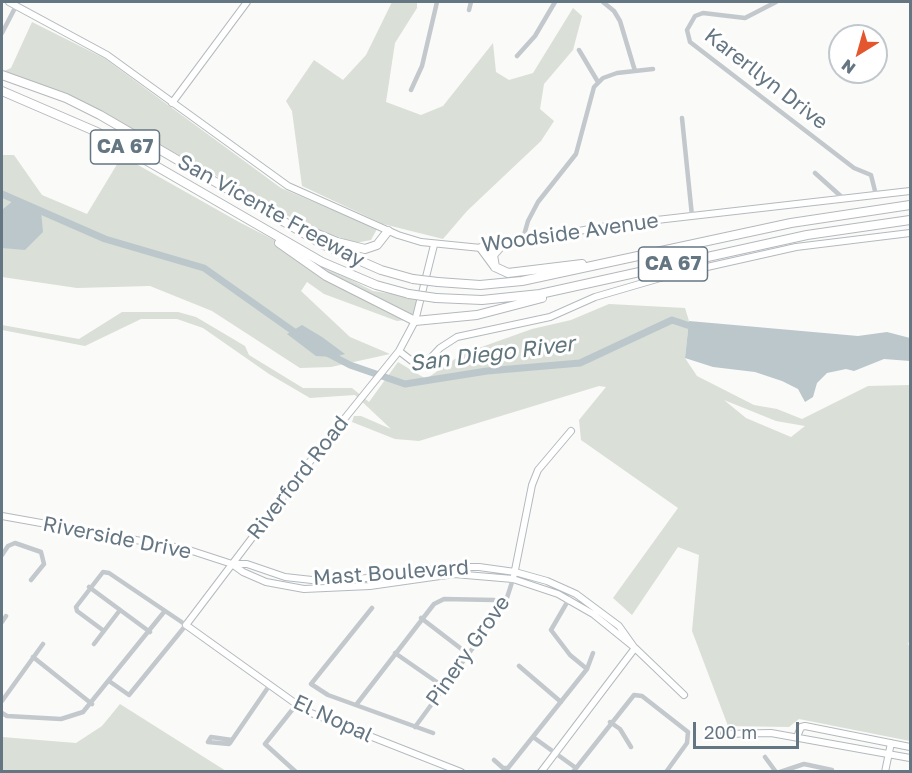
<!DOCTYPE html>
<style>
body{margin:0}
#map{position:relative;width:912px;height:773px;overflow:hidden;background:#fafaf8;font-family:"Golos Text",sans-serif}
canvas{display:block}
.frame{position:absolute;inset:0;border:3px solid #657683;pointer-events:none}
.north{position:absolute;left:828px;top:24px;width:60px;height:60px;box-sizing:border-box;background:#fff;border:2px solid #c1c8cd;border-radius:50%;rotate:217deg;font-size:16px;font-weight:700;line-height:24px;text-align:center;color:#657683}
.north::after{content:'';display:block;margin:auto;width:21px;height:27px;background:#e4572e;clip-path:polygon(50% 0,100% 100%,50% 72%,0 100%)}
.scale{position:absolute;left:693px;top:722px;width:106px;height:27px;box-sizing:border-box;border:3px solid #657683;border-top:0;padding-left:8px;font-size:18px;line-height:21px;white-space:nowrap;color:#657683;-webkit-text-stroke:4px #fff;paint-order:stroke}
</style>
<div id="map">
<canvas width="912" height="773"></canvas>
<div class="frame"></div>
<div class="north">N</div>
<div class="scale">200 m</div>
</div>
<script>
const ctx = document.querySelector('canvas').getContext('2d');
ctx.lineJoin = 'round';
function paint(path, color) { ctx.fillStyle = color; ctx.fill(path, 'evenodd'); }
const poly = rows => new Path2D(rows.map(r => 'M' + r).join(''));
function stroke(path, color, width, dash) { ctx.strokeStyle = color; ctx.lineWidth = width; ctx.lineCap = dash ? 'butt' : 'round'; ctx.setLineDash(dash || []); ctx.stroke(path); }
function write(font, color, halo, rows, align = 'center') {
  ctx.font = font + ' "Golos Text",sans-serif'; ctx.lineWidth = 6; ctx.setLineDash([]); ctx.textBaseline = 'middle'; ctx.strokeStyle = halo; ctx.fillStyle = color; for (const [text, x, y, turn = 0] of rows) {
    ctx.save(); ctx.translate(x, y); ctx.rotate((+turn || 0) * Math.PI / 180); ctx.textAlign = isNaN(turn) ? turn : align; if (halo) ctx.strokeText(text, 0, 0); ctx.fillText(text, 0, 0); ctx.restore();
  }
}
paint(poly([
 [392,2,417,2,417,8,395,43,386,102,421,115,443,106,493,43,496,72,509,80,533,73,573,8,582,16,573,50,544,84,540,109,554,121,541,141,467,211,443,239,383,224,302,186,292,111,286,101,314,60,343,80,366,55],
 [32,22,104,58,281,188,377,229,371,240,355,243,299,222,114,119,2,72,11,68],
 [2,155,14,155,42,195,87,214,122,156,239,222,373,291,418,298,413,319,397,321,324,294,307,282,301,291,350,337,390,354,331,367,300,368,212,311,150,286,77,288,2,277],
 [609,304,685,308,689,321,685,358,697,376,754,405,777,409,802,419,868,386,910,385,910,640,908,644,910,647,910,741,799,719,789,727,728,726,692,631,699,555,678,547,632,615,613,598,678,508,581,440,579,420,606,387,599,386,419,441,395,439,352,422,354,416,361,416,391,429,355,395,310,398,269,374,203,328,177,319,141,319,85,346,2,330,2,325,79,339,122,312,178,312,196,317,245,346,249,355,303,388,352,388,369,402,398,362,426,379,462,354,532,329,571,320],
 [724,400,776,421,805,426,791,437,746,418],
 [120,704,226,771,2,771,2,737,76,743,102,726]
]), '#dadfd7');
paint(poly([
 [14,200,41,211,43,232,25,250,2,248,2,210],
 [689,321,858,336,887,332,910,338,910,361,884,359,854,371,846,369,827,373,817,383,813,397,805,402,798,389,782,381,755,372,713,367,685,358],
 [302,325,322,337,345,354,335,357,316,356,287,334]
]), '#bbc7cb');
stroke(poly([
 [2,194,105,239,204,268,300,336],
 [327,353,350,365,405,384,487,371,580,363,672,320,696,328]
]), '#bbc7cb', 7);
const secondary = poly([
 [9,2,107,55,288,186,398,235,421,242,481,248,613,225,910,191],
 [172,103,247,2],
 [434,245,415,321,399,351,308,464,186,625,306,711,461,772],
 [399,351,417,365,425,364,440,348,457,337,550,317,595,297,667,276,796,247,910,233],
 [2,516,186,549,232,564,243,572,266,582,304,589,370,586,454,574,513,579,558,594,593,614,635,648,684,695],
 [233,564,247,564,285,577,321,581,366,578,452,567,479,567,515,572,547,581,576,594,619,626,634,647],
 [514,575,532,485,538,470,571,431],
 [724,734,771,733,910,758],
 [797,737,801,727,805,726,910,747],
 [541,772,635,648],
 [885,772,891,743]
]);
const highway = poly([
 [2,75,66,98,100,115,324,245,381,270,413,279],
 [2,91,97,132,322,262,376,285,409,294],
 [305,229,337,242,365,249,377,245,388,231],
 [279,243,326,276,415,321,477,315,542,298],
 [481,248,495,267,508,273,582,264],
 [495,267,493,255,502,245],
 [438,282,480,285,522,281,791,223,910,205],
 [436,298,482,300,540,294,807,235,910,220]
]);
stroke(secondary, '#b3babf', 8);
stroke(highway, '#b4b9bd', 10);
stroke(poly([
 [603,2,614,11,620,21,635,71],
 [776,2,745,18,703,13,695,16,687,30,690,42,854,168,871,175,876,195],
 [469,10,471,2],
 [2,33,16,6],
 [579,50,598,82],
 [517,56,535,36,555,2],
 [411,90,422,66,437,2],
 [682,118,692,216],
 [815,173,844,199],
 [522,242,528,221,538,202,576,154,594,87,603,78,617,73,653,69],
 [2,555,8,546,15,543,41,552,44,564,31,580],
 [89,587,150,632],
 [569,599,551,630,570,655,587,669],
 [372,608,311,684,328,695,433,733],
 [421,618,468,654],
 [2,622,6,616],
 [104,631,77,611,76,607,103,572,109,573,186,625,129,695,109,681],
 [94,644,120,610],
 [395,653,444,687],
 [33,657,92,704],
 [519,666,561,702],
 [2,701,43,644],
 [356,705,434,604,444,599,494,600,505,604],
 [2,713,7,716,61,719,83,712,164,612],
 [610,722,620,729,631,747],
 [415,727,505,604,513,579],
 [533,737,576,768],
 [232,740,211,737,208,742,229,744,230,743,232,740,269,686],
 [765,757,776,772],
 [494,760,503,768,508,768,587,669,593,653],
 [296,772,265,744,296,705],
 [573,772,634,695,642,696,688,732,687,743,666,772],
 [780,772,804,764,832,770]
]), '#c3c8cc', 4.5);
stroke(secondary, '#fff', 6);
stroke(highway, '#fff', 8);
const highwayBridge = poly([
 [413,279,438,282],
 [409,294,436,298]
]);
stroke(highwayBridge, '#b4b9bd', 10, []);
stroke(highwayBridge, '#fff', 8);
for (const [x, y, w] of [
 [125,147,69],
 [673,264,69]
]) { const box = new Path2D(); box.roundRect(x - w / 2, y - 17, w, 34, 4.5); ctx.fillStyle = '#fff'; ctx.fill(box); stroke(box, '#657683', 1.5); }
write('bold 20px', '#657683', null, [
 ["CA 67",125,147],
 ["CA 67",673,264]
]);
write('21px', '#657683', '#fff', [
 ["Karerllyn Drive",766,79,38],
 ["San Vicente Freeway",271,211,29],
 ["Woodside Avenue",570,233,-8],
 ["Riverford Road",298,478,-52],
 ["Riverside Drive",117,538,11],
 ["Mast Boulevard",391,573,-4],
 ["Pinery Grove",468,651,-55],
 ["El Nopal",333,719,25]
]);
write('italic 22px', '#60757c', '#fff', [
 ["San Diego River",492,354,-7]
]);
</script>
